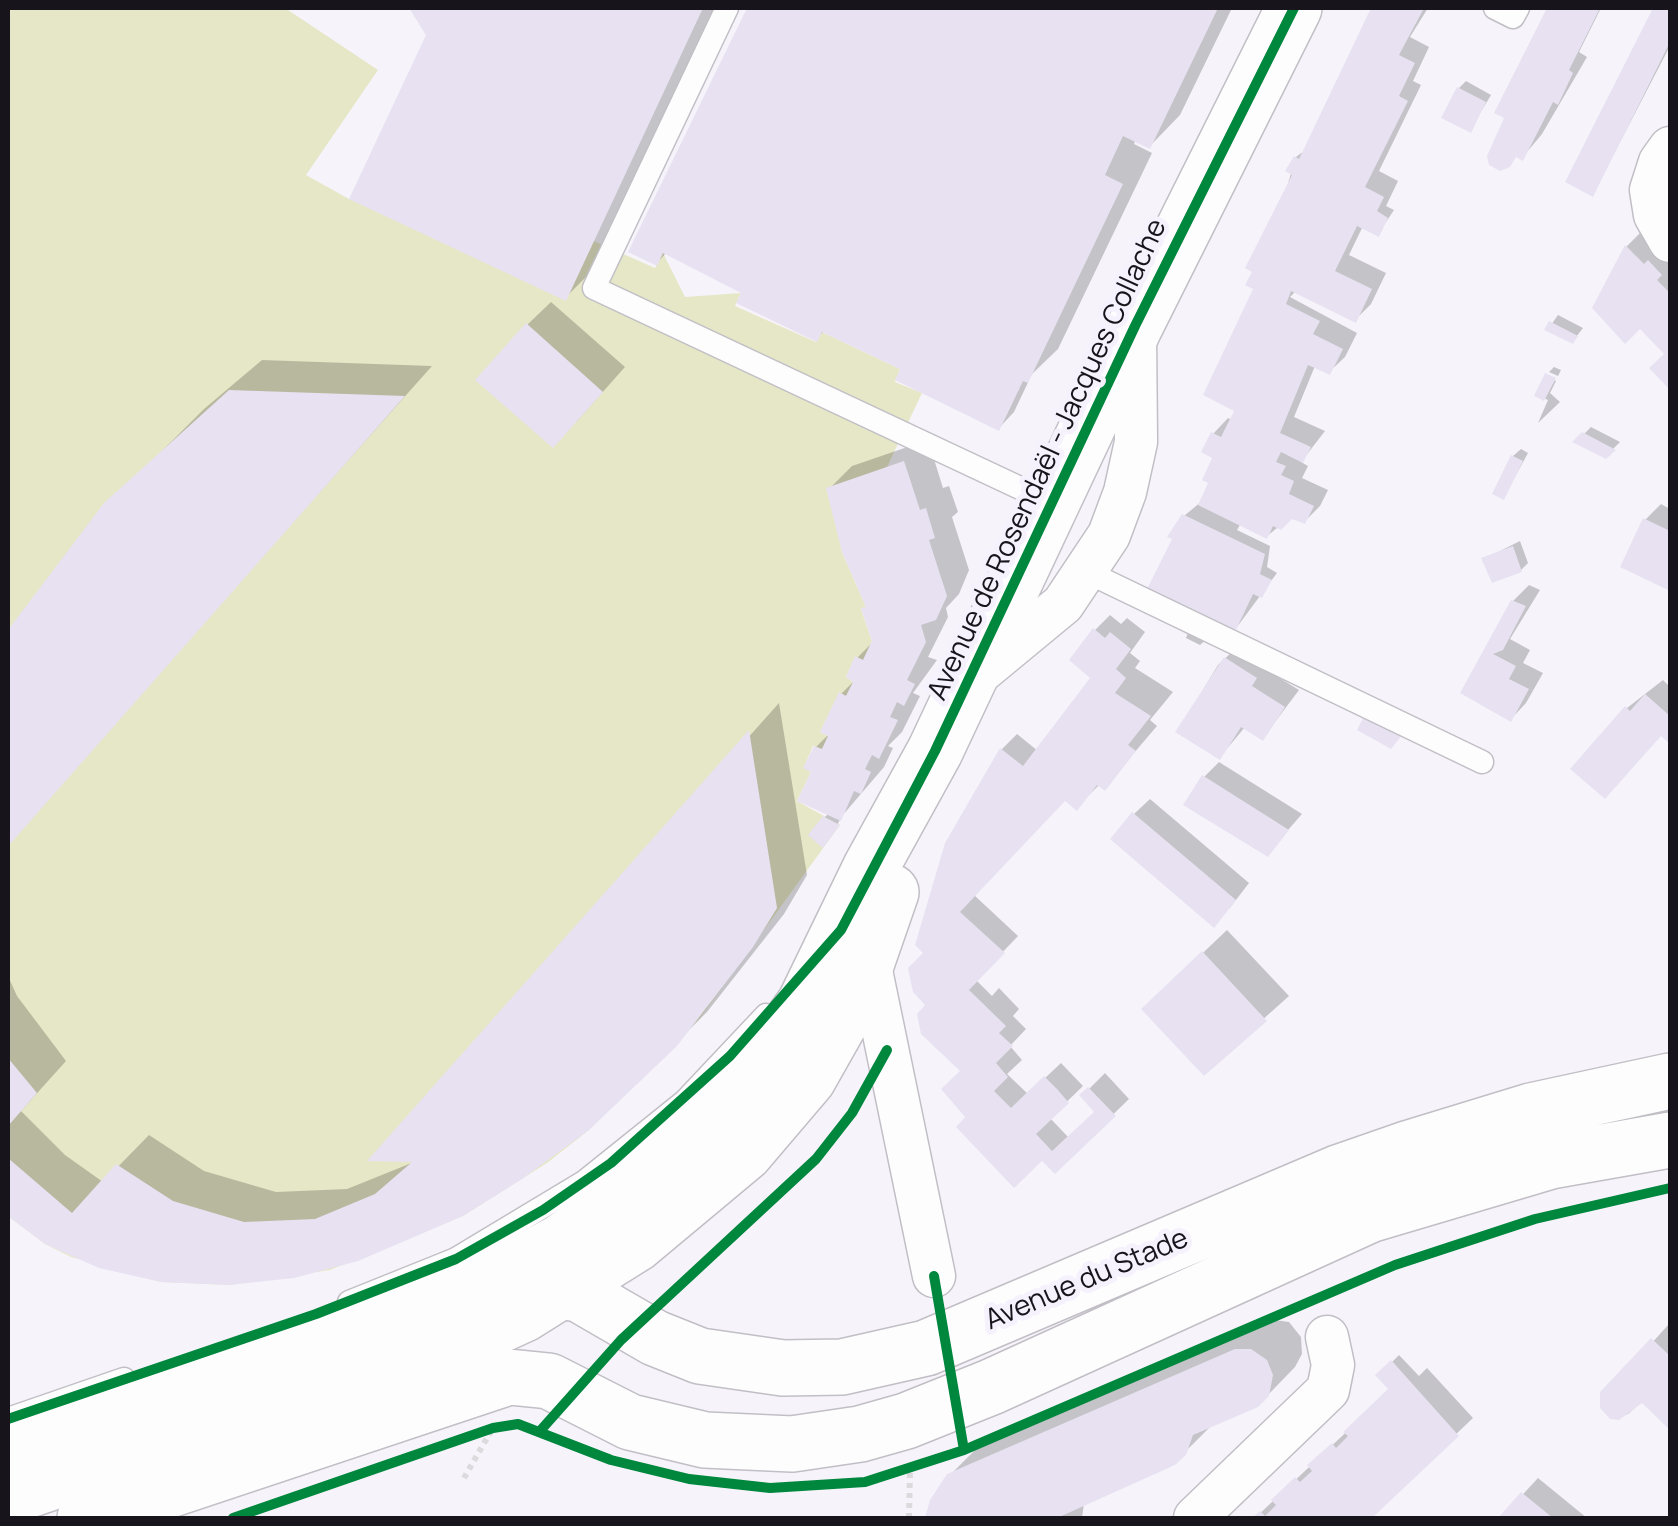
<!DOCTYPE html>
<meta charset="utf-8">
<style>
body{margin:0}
#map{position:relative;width:1678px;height:1526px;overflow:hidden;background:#f6f4fa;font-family:Manrope,sans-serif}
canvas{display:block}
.frame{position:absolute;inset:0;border:10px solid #17141b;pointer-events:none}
</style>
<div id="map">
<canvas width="1678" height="1526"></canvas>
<div class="frame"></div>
</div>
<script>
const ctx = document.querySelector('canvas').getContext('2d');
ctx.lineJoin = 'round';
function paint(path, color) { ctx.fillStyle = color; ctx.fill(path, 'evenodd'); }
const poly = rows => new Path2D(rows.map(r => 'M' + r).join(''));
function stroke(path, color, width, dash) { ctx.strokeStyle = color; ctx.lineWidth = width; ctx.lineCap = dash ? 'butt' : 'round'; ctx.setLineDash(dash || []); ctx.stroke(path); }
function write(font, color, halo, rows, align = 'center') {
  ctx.font = font + ' Manrope,sans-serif'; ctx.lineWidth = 10; ctx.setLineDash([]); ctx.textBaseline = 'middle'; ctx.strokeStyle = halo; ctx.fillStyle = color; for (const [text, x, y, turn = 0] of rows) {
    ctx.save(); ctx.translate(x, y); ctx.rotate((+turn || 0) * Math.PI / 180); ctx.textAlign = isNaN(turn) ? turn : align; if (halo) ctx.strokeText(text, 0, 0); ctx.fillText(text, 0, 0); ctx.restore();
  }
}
paint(poly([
 [8,8,285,8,378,70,306,175,349,199,594,241,655,268,663,253,685,297,741,293,735,306,816,342,822,332,900,369,895,382,922,393,887,467,837,523,842,552,866,607,861,609,872,641,863,660,855,657,846,677,853,682,846,696,840,693,820,732,828,736,822,749,813,746,804,767,811,772,797,801,840,825,700,1018,589,1130,547,1163,463,1216,330,1270,229,1285,161,1282,71,1257,45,1244,8,1216]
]), '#e6e7c7');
paint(poly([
 [412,8,718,8,596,267,565,298],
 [749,8,1232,8,1180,115,1150,146,1136,139,1134,144,1152,153,1058,349,1032,374,1014,412,999,428,903,367,825,330,816,339,745,292,667,252,657,263,632,251],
 [1374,8,1428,8,1410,37,1429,47,1413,81,1421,85,1379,171,1398,181,1386,206,1394,210,1378,234,1363,226,1349,255,1386,273,1371,304,1355,320,1296,291,1290,297,1357,333,1345,357,1329,372,1315,366,1294,417,1325,431,1301,462,1308,466,1302,478,1328,490,1320,506,1305,521,1292,516,1267,536,1241,523,1237,530,1270,546,1267,567,1277,573,1234,631,1184,516,1202,501,1211,482,1216,456,1213,434,1228,418,1232,420,1237,409,1255,291,1296,157,1304,151],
 [1549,8,1601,8,1579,52,1587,57,1542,134,1522,158,1507,117,1497,112],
 [1656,8,1670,8,1670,46,1593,194,1568,181],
 [1466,81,1491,95,1470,130,1459,88],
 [1642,231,1670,252,1670,386,1652,368,1667,354,1640,326,1595,308,1627,246],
 [551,302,625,367,576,422,527,325],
 [1558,315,1583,328,1573,341,1548,329],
 [262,360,432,366,12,838,8,812,8,636,88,525,204,409],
 [1554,367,1561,370,1558,376,1549,372],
 [1546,376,1556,381,1550,393,1560,402,1538,423,1548,400,1537,395],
 [1591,427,1620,442,1606,456,1576,442],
 [928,440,943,488,949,486,958,512,952,517,969,570,959,594,946,608,948,617,928,657,937,660,913,693,920,696,902,732,888,746,893,748,884,767,842,816,830,838,825,817,829,813,815,770,816,747,829,734,841,694,855,680,857,658,874,641,864,609,868,605,829,489,852,466],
 [1521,449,1528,453,1504,497,1513,456],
 [1661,504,1670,509,1670,588,1623,566,1645,520],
 [1520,541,1528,563,1521,570,1484,559],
 [1529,585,1540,590,1510,639,1530,650,1523,663,1543,673,1526,703,1511,719,1463,692,1513,601],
 [1110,615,1121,624,1127,618,1145,632,1130,653,1140,661,1135,668,1173,692,1150,720,1157,726,1105,787,1100,784,1077,807,1065,798,974,895,1018,936,976,980,992,996,999,988,1019,1009,1013,1016,1026,1029,1010,1046,1022,1060,1007,1074,1028,1094,1061,1063,1083,1086,1050,1118,1069,1138,1097,1111,1083,1095,1105,1073,1129,1099,1055,1171,1042,1157,968,1117,963,1071,928,1005,926,953,947,844,1002,749,1017,734,1038,751,1092,680,1095,630],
 [1189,630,1208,638,1200,645,1186,638],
 [1234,650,1299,690,1263,738,1245,727,1220,757,1178,731,1218,665],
 [1663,680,1670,687,1670,740,1662,733,1620,781,1627,708],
 [779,703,807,875,784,914,707,1012,675,1044,330,1267,46,1242,8,1209,8,976,17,996,66,1061,21,1111,65,1155,103,1182,149,1135,204,1171,276,1192,347,1189,419,1160,372,1159],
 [1219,762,1302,814,1267,854,1204,777],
 [1150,799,1249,883,1229,909,1134,814],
 [1227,930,1289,996,1204,1072,1168,986],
 [1268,1319,1289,1322,1301,1337,1302,1354,1295,1367,1264,1399,1215,1422,1174,1463,1084,1503,1082,1518,931,1518,933,1501,949,1476,981,1444],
 [1669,1324,1670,1427,1643,1401,1628,1414,1615,1417,1602,1398],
 [1399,1355,1419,1376,1427,1368,1473,1418,1368,1518,1255,1518,1392,1389,1379,1375],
 [1538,1478,1587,1518,1501,1518]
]), '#0003');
paint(poly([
 [409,8,703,8,566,301,349,199,426,35],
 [747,8,1218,8,1150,149,1123,136,1105,175,1123,184,1028,383,1023,381,999,431,895,380,900,369,822,332,817,342,736,303,741,293,663,253,657,266,628,252],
 [1371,8,1424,8,1399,55,1415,63,1399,96,1408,101,1365,187,1384,197,1377,211,1388,218,1379,237,1357,226,1335,271,1372,289,1356,323,1291,291,1286,304,1320,321,1313,334,1343,349,1330,375,1308,365,1280,433,1311,447,1303,463,1281,452,1276,462,1286,466,1281,475,1294,481,1289,494,1314,506,1305,524,1292,519,1281,530,1273,526,1267,539,1198,505,1208,483,1202,480,1212,458,1201,452,1211,432,1221,437,1234,411,1203,395,1253,289,1245,285,1252,272,1245,268,1292,175,1285,171,1294,156,1299,159],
 [1547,8,1600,8,1569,70,1573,73,1558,105,1553,102,1523,161,1516,157,1510,167,1500,171,1489,165,1487,156,1504,118,1494,113],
 [1653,8,1670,8,1670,42,1593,197,1565,182],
 [1457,87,1486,102,1471,133,1441,118],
 [1625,245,1644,264,1648,260,1662,275,1657,280,1670,293,1670,390,1649,368,1664,354,1640,329,1625,344,1592,308],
 [1549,321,1578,336,1573,344,1544,330],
 [526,323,603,392,553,448,475,380],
 [1545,373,1556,378,1544,401,1534,396],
 [229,390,405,396,10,844,8,630,104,503],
 [1582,432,1616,450,1606,459,1572,442],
 [1511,455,1523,461,1504,500,1492,494],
 [904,461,920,510,926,508,935,538,929,540,947,596,936,620,921,625,926,642,907,680,915,684,904,706,897,702,890,717,898,720,879,759,872,755,865,769,871,772,861,794,854,791,841,821,797,801,811,772,803,768,814,746,822,749,828,736,820,732,839,692,846,696,853,682,846,677,855,656,863,660,872,641,861,608,866,607,842,552,826,488],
 [1182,514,1265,554,1260,574,1272,580,1262,598,1253,594,1234,634,1146,591,1172,539,1167,537],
 [1643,518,1670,531,1670,591,1620,567],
 [1513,546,1522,572,1492,583,1481,558],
 [1511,600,1526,606,1503,650,1493,654,1516,666,1509,679,1529,689,1511,722,1460,693],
 [1093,628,1105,638,1110,632,1131,649,1116,669,1126,678,1115,693,1151,716,1128,745,1136,751,1105,791,1097,785,1077,811,1065,801,960,912,1005,953,969,990,1006,1026,999,1033,1013,1046,996,1063,1008,1077,994,1091,1011,1108,1044,1076,1057,1089,1069,1103,1036,1134,1052,1151,1094,1112,1079,1095,1088,1087,1116,1116,1055,1174,1042,1161,1014,1188,956,1127,965,1117,941,1089,960,1071,921,1034,917,1014,925,1005,913,992,908,968,923,953,915,945,945,843,1000,748,1023,766,1090,678,1069,660],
 [1224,657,1257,678,1252,686,1285,707,1263,741,1241,727,1220,760,1175,732],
 [1645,694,1670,716,1670,744,1661,736,1605,799,1570,769,1625,706,1630,711],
 [1364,716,1403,734,1391,749,1357,730],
 [749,730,777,908,753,947,677,1046,589,1130,522,1179,463,1216,358,1261,294,1278,229,1285,161,1282,99,1268,45,1244,8,1216,8,1158,72,1213,116,1164,173,1201,244,1222,315,1219,375,1194,412,1162,367,1161],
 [1202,775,1289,830,1268,857,1183,805],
 [1132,812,1236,900,1214,928,1110,839],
 [823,816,840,825,823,848,808,835],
 [1202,951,1267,1021,1204,1076,1141,1009],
 [8,1058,37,1093,8,1126],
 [1651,1338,1670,1356,1670,1430,1642,1403,1619,1420,1610,1419,1600,1408,1600,1392],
 [1235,1349,1251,1349,1267,1360,1273,1375,1269,1396,1258,1407,1193,1435,1186,1455,1175,1465,1057,1518,925,1518,930,1500,947,1474],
 [1391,1360,1459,1436,1372,1518,1252,1518,1260,1511,1265,1516,1276,1505,1271,1500,1295,1477,1300,1482,1312,1471,1307,1465,1332,1443,1336,1448,1348,1436,1343,1432,1388,1389,1375,1375],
 [1521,1492,1553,1518,1498,1518]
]), '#e7e1f1');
const lane = poly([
 [727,8,594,288,1052,503],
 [1495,8,1513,17,1518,8],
 [1087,572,1482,762],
 [349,1302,456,1259,584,1182,685,1101,766,1015],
 [8,1419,124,1379]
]);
const street = poly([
 [1670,148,1660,162,1651,190,1655,215,1670,241],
 [971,680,1063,604,1109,535,1125,492,1136,442,1135,333],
 [869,961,934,1276],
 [1195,1518,1328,1390,1333,1365,1327,1337]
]);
const secondary = poly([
 [481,1288,517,1285,579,1294,655,1338,700,1356,783,1368,842,1367,926,1348,1338,1173,1410,1148,1531,1111,1670,1081],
 [8,1448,444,1298,503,1273,559,1243,634,1191,741,1093,805,1003,871,867,935,751,1135,326,1294,8],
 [8,1497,461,1343,524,1314,636,1244,745,1153,808,1079,855,996,891,892],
 [85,1518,509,1377,549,1381,630,1422,705,1440,792,1444,860,1434,906,1421,991,1387,1369,1215,1551,1161,1670,1140]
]);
stroke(lane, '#c1bfc5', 25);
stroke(street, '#c1bfc5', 45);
stroke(secondary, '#c1bfc5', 58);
stroke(poly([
 [464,1478,491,1431],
 [909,1518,910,1469]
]), '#dcdadd', 6, [5, 5]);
stroke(lane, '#fefdfe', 22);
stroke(street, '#fefdfe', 42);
stroke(secondary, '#fefdfe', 55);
stroke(poly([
 [934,1276,964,1450],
 [8,1419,316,1314,456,1259,543,1210,611,1163,730,1056,841,930,935,751,1135,326,1294,8],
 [540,1431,621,1340,816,1159,852,1113,887,1050],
 [233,1518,493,1428,518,1424,611,1460,689,1479,770,1488,865,1482,964,1450,1395,1265,1535,1219,1670,1188]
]), '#00873e', 10);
write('28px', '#17141b', '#f5f1fd', [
 ["Avenue de Rosendaël - Jacques Collache",1048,460,-65],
 ["Avenue du Stade",1087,1280,-23]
]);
</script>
